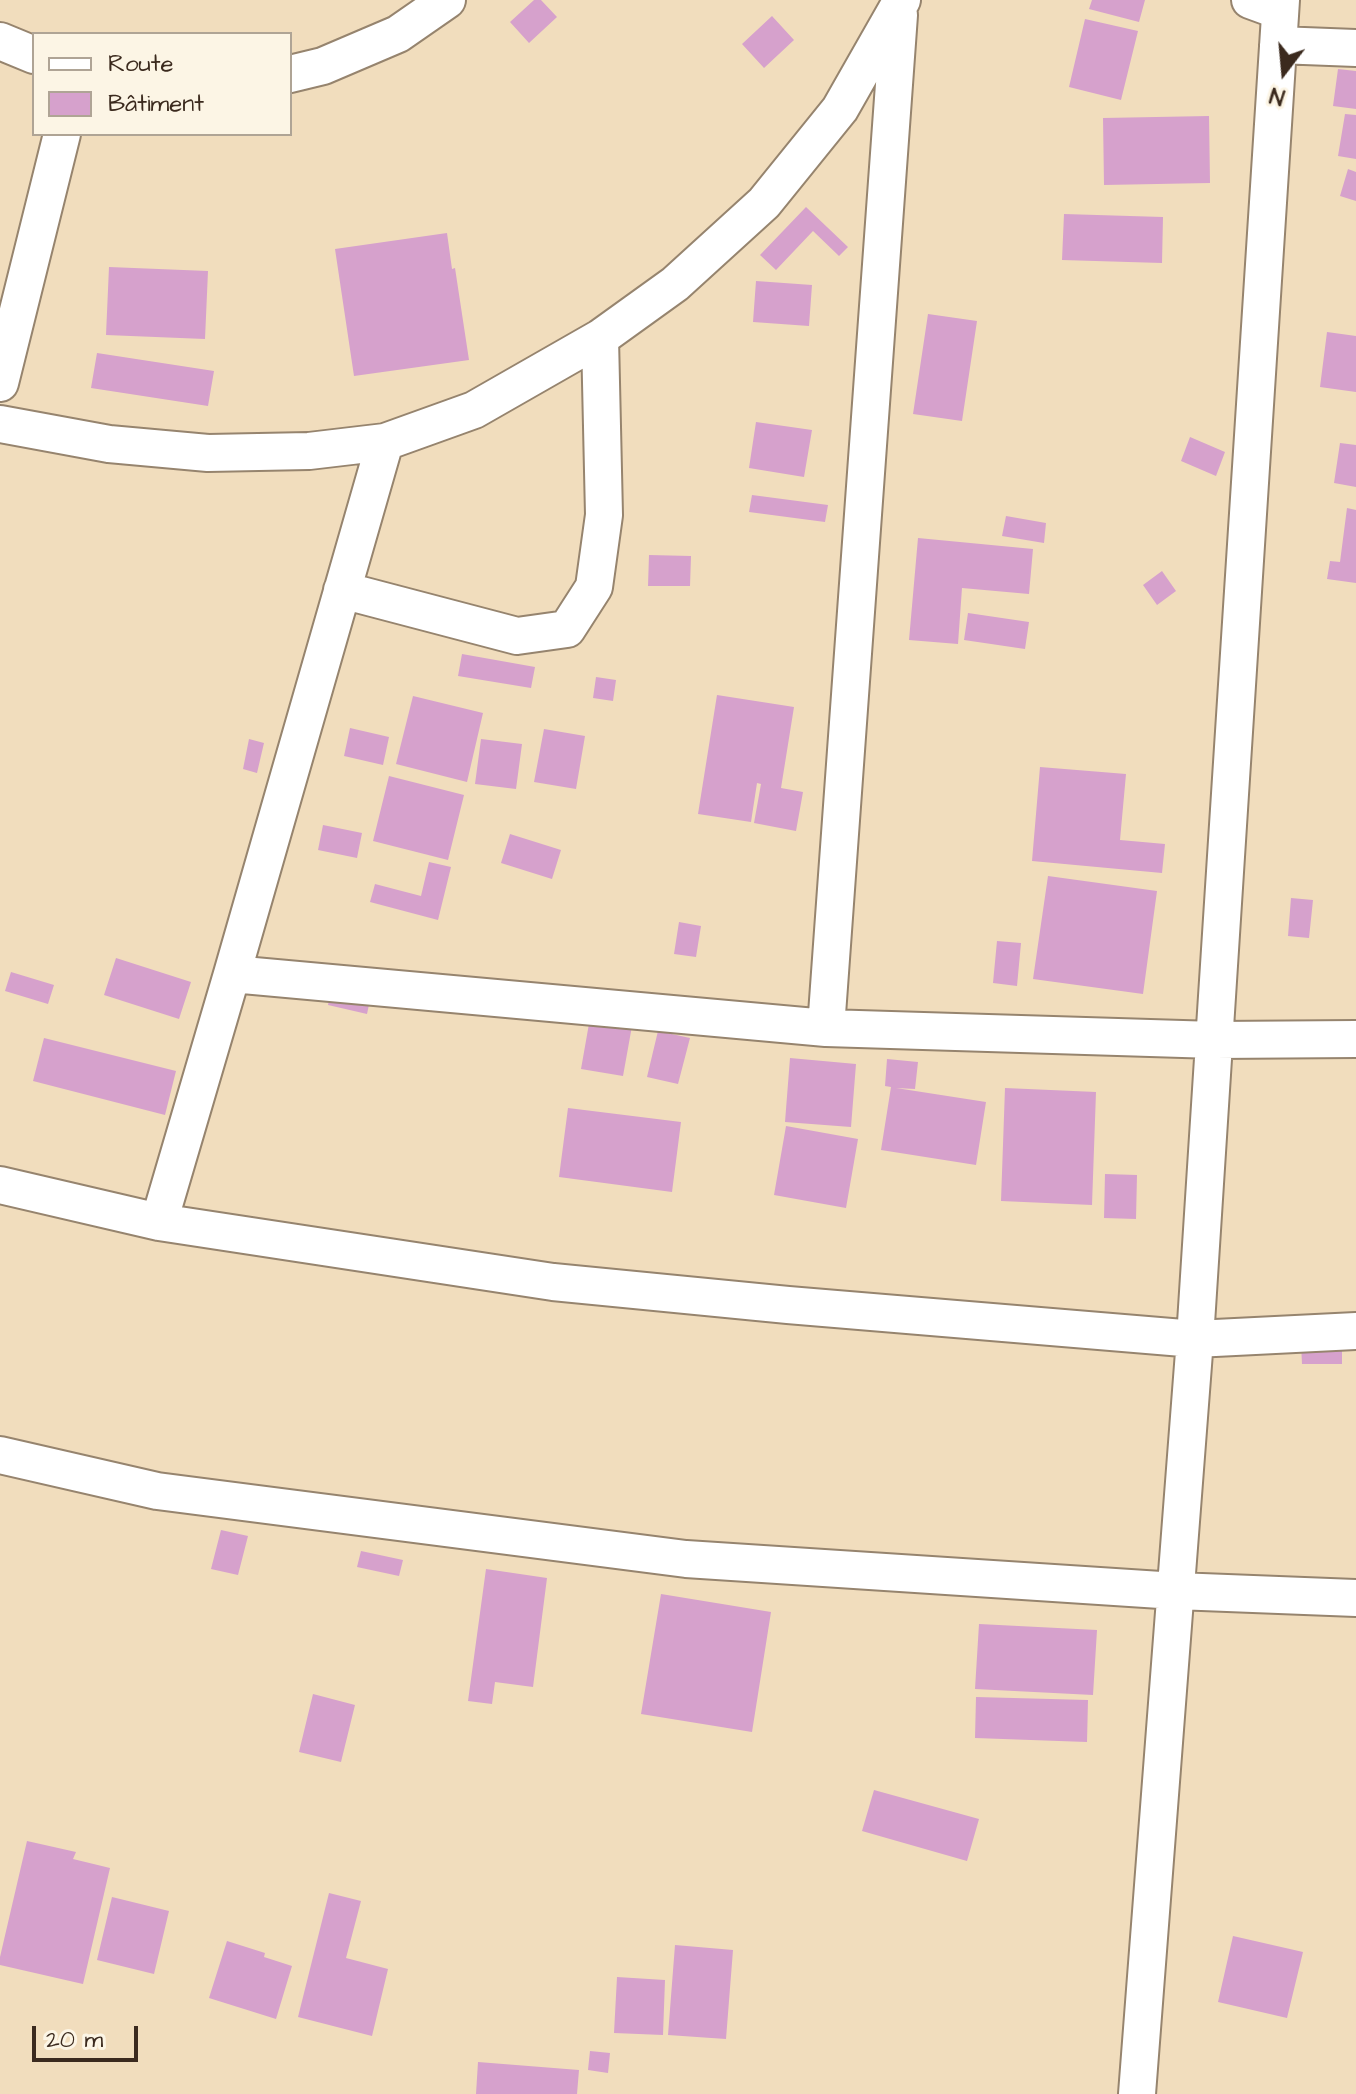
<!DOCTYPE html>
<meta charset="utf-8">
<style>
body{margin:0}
#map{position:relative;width:1356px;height:2094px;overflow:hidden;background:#f1ddbd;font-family:"Architects Daughter",sans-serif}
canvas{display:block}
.legend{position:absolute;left:32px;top:32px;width:260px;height:104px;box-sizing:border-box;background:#fcf5e5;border:2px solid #afa495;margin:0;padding:10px 14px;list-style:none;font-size:24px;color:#3b2a1e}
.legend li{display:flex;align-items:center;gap:16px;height:40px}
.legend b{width:40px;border:2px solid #afa495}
.north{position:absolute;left:1244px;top:32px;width:80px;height:80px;-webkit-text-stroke:6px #fcf5e5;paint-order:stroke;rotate:196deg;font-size:22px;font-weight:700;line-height:32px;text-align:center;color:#3b2a1e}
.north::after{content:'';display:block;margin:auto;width:28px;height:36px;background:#3b2a1e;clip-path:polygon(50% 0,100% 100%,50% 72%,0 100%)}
.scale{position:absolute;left:32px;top:2026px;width:106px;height:36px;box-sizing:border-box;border:4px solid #3b2a1e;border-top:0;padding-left:10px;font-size:24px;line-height:28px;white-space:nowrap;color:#3b2a1e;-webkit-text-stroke:6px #fcf5e5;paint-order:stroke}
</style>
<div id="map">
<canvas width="1356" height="2094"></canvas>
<ul class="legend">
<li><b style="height:10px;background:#fff"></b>Route</li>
<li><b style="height:22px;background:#d6a1cc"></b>Bâtiment</li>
</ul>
<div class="north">N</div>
<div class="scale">20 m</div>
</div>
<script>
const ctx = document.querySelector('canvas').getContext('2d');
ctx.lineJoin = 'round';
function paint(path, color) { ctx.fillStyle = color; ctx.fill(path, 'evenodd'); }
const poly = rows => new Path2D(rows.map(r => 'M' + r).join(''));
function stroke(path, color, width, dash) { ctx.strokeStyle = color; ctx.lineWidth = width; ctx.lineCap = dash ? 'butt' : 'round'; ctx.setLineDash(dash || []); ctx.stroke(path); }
paint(poly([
 [534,0,541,0,557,17,529,43,510,22],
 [1092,0,1145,0,1139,22,1089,9],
 [772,16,794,40,764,68,742,44],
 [1085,19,1138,31,1121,100,1069,87],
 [1338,69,1356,71,1356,109,1333,106],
 [1345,114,1356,115,1356,159,1338,156],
 [1209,116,1210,183,1104,185,1103,118],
 [1348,169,1356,172,1356,201,1340,196],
 [806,207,848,247,839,256,813,231,776,270,760,255],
 [1064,214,1163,217,1162,263,1062,260],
 [447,233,452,269,455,268,469,360,354,376,335,249],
 [109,267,208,271,205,339,106,335],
 [756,281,812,285,809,326,753,322],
 [928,314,977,321,962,421,913,414],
 [1327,332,1356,336,1356,392,1320,387],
 [97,353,214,371,208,406,91,388],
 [756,422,812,430,804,477,749,468],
 [1190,437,1225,452,1216,476,1181,461],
 [1340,443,1356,445,1356,487,1334,483],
 [752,495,828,505,825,522,749,512],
 [1347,508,1356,510,1356,583,1327,579,1330,561,1340,562],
 [1006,516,1046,523,1044,543,1002,536],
 [918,538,1033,549,1029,594,962,588,958,644,909,640],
 [649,555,691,556,690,586,648,586],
 [1162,571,1176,591,1157,605,1143,585],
 [968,613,1029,622,1025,649,964,640],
 [462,654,535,667,531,688,458,676],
 [596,677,616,680,613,701,593,698],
 [717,695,794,707,781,788,803,792,796,831,754,823,761,784,757,783,751,822,698,814],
 [413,696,483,713,467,782,396,764],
 [350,728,389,737,383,765,344,756],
 [544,729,585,736,576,789,534,782],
 [249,739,264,743,257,773,243,769],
 [481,739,522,744,516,789,475,784],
 [1040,767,1126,774,1120,840,1165,844,1162,873,1032,861],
 [389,776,464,795,448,860,373,841],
 [323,825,362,833,357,858,318,850],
 [510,834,561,850,552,879,501,863],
 [429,862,451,867,438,920,370,902,375,884,421,896],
 [1048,876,1157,891,1143,994,1033,979],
 [1291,898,1313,900,1309,938,1288,936],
 [679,922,701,926,696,957,674,954],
 [997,941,1021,943,1017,986,993,983],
 [116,958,191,982,179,1019,104,995],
 [11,972,54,985,48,1004,5,991],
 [332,985,371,995,367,1014,328,1005],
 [590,1018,632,1026,623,1076,581,1069],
 [658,1031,690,1038,678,1084,647,1077],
 [44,1038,176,1071,165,1115,33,1081],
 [790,1058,856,1064,851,1127,785,1122],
 [887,1059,918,1062,915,1089,896,1088,986,1102,976,1165,881,1150,891,1087,885,1086],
 [1005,1088,1096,1092,1092,1205,1001,1201],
 [568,1108,681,1122,672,1192,559,1177],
 [786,1126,858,1139,846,1208,774,1195],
 [1105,1174,1137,1175,1136,1219,1104,1218],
 [1301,1343,1342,1343,1342,1364,1302,1364],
 [221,1530,248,1536,238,1575,211,1569],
 [361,1551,403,1560,399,1576,357,1567],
 [486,1569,547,1578,533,1687,495,1682,492,1704,468,1701],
 [661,1594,771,1612,752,1732,641,1714],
 [979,1624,1097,1630,1093,1695,975,1689],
 [313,1694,355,1705,341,1762,299,1752],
 [976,1697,1088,1700,1087,1742,975,1738],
 [874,1790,979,1819,967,1861,862,1831],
 [27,1841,76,1852,73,1859,110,1868,83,1984,0,1965,0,1957],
 [329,1893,361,1901,346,1958,388,1969,372,2036,298,2017],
 [112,1897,169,1911,154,1974,97,1960],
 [1233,1936,1303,1952,1287,2018,1218,2002],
 [227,1941,265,1953,264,1957,292,1966,276,2019,209,1998],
 [675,1945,733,1950,726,2039,668,2035],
 [617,1977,665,1980,663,2035,614,2033],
 [590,2051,610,2053,608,2073,588,2070],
 [478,2062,579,2070,577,2094,476,2094]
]), '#d6a1cc');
const minor = poly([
 [1250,0,1280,11],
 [0,41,34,55],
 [1278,45,1356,48],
 [290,74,323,66,398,34,447,0],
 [0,383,62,134],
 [0,424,109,444,208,453,309,451,385,442,474,410,600,338,675,284,764,203,840,109,902,0],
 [342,590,517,636,567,629,594,587,604,515,600,338],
 [232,974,826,1028,1215,1040,1356,1039],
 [826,1028,899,15],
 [0,1185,159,1222,553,1282,788,1305,1195,1339,1356,1331],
 [159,1222,232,974,385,442],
 [0,1455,157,1491,686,1559,1176,1591,1356,1598],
 [1137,2094,1195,1339,1281,0]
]);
stroke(minor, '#96846e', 40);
stroke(minor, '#fff', 36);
</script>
